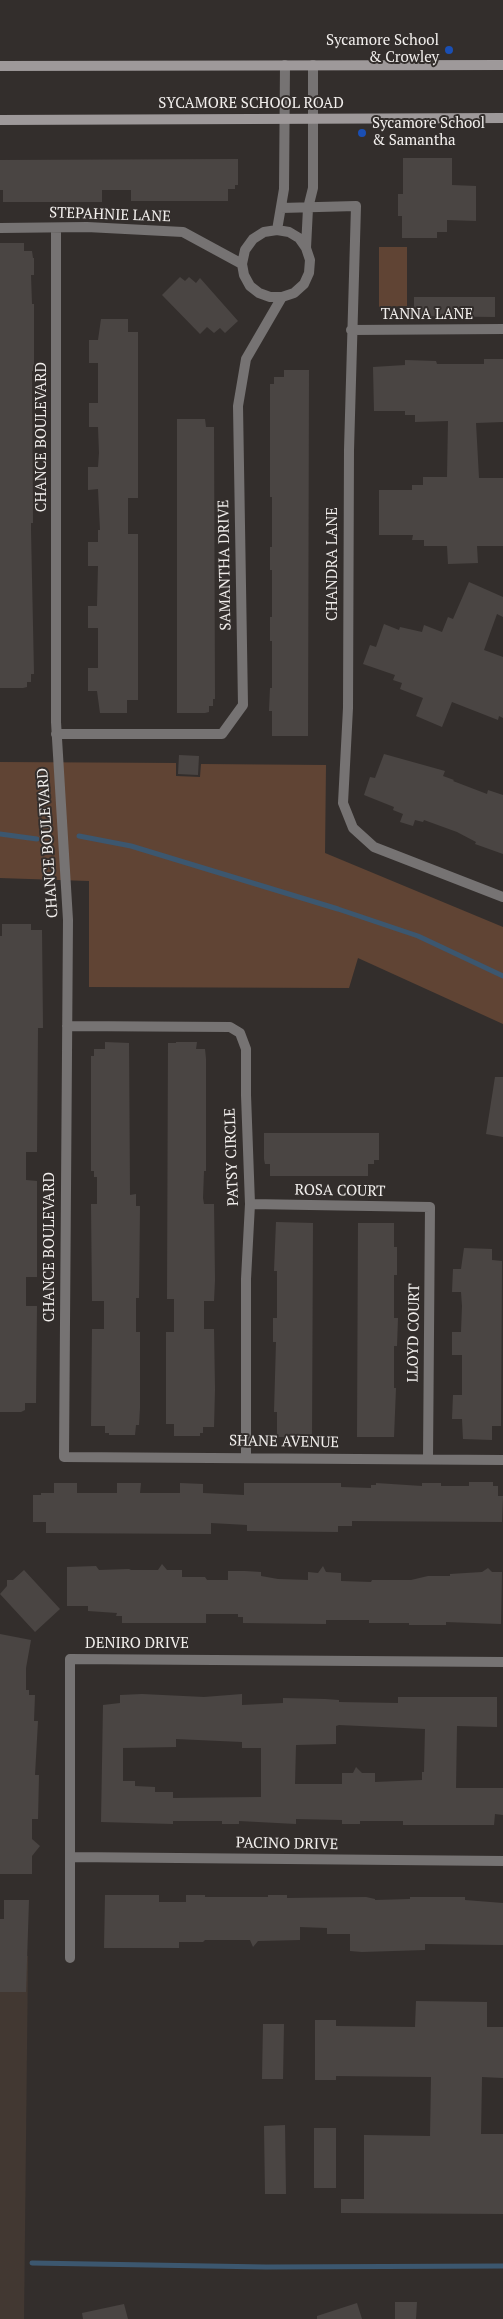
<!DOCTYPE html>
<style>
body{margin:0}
canvas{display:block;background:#332e2c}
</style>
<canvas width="503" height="2319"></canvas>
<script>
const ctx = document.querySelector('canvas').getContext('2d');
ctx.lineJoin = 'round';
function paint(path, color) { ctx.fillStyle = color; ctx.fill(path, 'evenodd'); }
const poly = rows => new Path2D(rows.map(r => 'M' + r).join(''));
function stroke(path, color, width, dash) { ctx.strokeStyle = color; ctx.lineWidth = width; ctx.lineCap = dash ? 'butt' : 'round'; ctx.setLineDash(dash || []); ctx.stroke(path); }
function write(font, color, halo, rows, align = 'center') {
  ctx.font = font + ' "PT Serif",serif'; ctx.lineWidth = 4; ctx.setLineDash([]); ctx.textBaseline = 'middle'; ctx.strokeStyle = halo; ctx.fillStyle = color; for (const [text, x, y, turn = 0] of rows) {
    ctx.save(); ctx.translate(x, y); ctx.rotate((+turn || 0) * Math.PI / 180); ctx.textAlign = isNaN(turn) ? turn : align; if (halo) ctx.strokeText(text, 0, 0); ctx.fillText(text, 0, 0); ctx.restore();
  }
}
paint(poly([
 [0,1956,28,1956,24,2319,0,2319]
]), '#423832');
paint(poly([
 [379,247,407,247,407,306,379,307],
 [0,762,176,763,176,776,200,777,201,764,326,765,325,853,503,927,503,1024,358,958,349,988,89,987,89,881,0,878]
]), '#604434');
stroke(poly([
 [0,834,37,839],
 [79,836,131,846,338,909,418,936,503,976],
 [32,2263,266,2267,503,2266]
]), '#3c576f', 5);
paint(poly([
 [403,158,452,158,452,185,476,186,476,221,447,220,447,232,437,232,437,238,402,238,402,216,398,216,398,194,403,194],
 [238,159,238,185,235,185,235,189,228,189,228,201,131,201,131,190,102,190,102,202,3,202,3,190,0,190,0,160],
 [0,243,24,243,24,251,32,251,33,258,34,258,34,275,31,275,32,304,34,304,34,371,32,371,33,523,31,523,31,530,34,674,31,674,31,682,27,682,27,687,23,688,0,688],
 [180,277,185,281,189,277,196,283,200,278,238,321,225,333,220,328,214,333,207,327,200,334,162,295],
 [414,297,495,297,495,317,414,316],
 [101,319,128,319,128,332,138,332,138,498,128,498,128,534,138,534,138,700,127,700,127,713,100,713,97,691,88,691,88,668,98,668,98,628,88,628,88,606,97,606,98,566,88,566,88,542,98,542,98,530,100,530,98,489,88,490,88,467,98,467,99,453,98,427,89,427,89,403,98,403,98,363,89,363,89,340,98,340],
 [484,359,503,359,503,422,476,423,479,478,503,478,503,546,477,546,478,563,448,564,447,546,424,546,424,540,412,540,413,535,379,535,379,490,412,490,412,485,423,485,423,477,447,477,448,421,415,422,415,415,405,415,405,411,374,411,373,367,405,365,405,360,436,361,437,364,484,364],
 [284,370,309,370,308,736,272,736,272,711,269,711,270,688,272,688,272,641,270,641,270,617,272,617,272,570,270,570,270,547,272,547,272,497,270,497,270,384,274,384,274,377,284,377],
 [177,419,205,419,206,427,214,427,215,699,213,699,213,706,209,706,209,712,205,713,177,713],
 [469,582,503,597,503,617,497,614,484,650,503,657,503,718,499,716,498,720,452,702,442,727,416,716,423,698,400,689,402,683,393,680,395,675,363,664,370,645,376,647,384,624,399,630,400,627,422,632,424,625,442,632,448,617,453,619],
 [384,754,445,771,443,776,454,780,453,781,487,794,488,790,503,795,503,854,475,844,476,842,457,832,424,820,423,822,415,820,413,826,400,822,403,814,393,810,394,807,364,795,370,777,375,778],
 [179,755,199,756,198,775,178,774],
 [2,924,31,924,31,930,42,930,43,1028,38,1028,37,1152,26,1152,26,1180,37,1181,37,1277,26,1277,26,1306,37,1306,36,1403,25,1403,25,1410,21,1412,0,1412,0,936,2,936],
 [105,1042,129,1043,130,1195,136,1194,136,1206,140,1206,139,1298,136,1298,136,1332,140,1332,140,1408,139,1425,136,1425,135,1435,109,1435,109,1433,105,1433,105,1426,91,1426,92,1329,104,1329,104,1301,92,1301,91,1204,97,1204,97,1177,94,1177,94,1171,91,1171,91,1056,94,1056,94,1049,105,1049],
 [176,1042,197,1042,196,1049,205,1049,206,1059,206,1171,204,1171,203,1198,204,1204,214,1204,215,1280,214,1301,204,1301,204,1329,214,1329,215,1389,214,1427,203,1427,203,1433,200,1433,200,1436,174,1436,174,1424,166,1424,166,1332,174,1332,174,1299,167,1299,168,1043,176,1043],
 [495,1077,503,1077,503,1137,486,1134],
 [264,1133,379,1133,379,1160,374,1160,374,1164,368,1164,368,1176,270,1176,270,1164,265,1164,264,1159],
 [276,1222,313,1223,312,1437,277,1437,277,1412,274,1412,276,1342,273,1342,273,1318,277,1318,277,1271,274,1271],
 [358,1223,394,1223,394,1247,397,1247,397,1275,394,1275,394,1318,398,1318,397,1346,394,1346,394,1388,396,1388,394,1437,357,1437],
 [464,1248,492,1249,492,1260,502,1261,501,1426,492,1426,492,1440,463,1439,462,1419,452,1419,453,1395,462,1395,462,1355,452,1355,452,1332,461,1332,462,1306,461,1292,452,1292,453,1269,461,1269],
 [469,1482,493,1482,493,1486,498,1486,498,1496,503,1496,502,1522,352,1521,352,1526,338,1526,338,1532,247,1531,247,1525,211,1523,211,1534,46,1533,46,1522,33,1522,33,1495,41,1495,41,1493,54,1493,54,1483,77,1483,77,1493,117,1493,117,1483,141,1483,140,1493,180,1493,180,1483,203,1484,203,1493,244,1495,244,1483,341,1483,341,1487,371,1488,371,1485,376,1485,376,1483,422,1486,422,1483,441,1483,441,1486,469,1486],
 [162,1564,167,1570,182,1570,182,1577,205,1577,207,1580,228,1580,228,1571,245,1571,261,1572,261,1576,278,1579,308,1580,308,1572,318,1573,323,1566,326,1572,341,1573,341,1581,371,1582,372,1580,411,1580,428,1576,450,1576,450,1574,482,1572,488,1568,492,1572,502,1572,501,1624,446,1622,446,1625,409,1625,409,1623,369,1623,369,1620,326,1620,326,1624,243,1623,243,1617,238,1617,238,1614,206,1614,206,1623,122,1623,122,1616,116,1616,117,1613,88,1611,88,1606,67,1606,67,1567,96,1566,99,1570,129,1569,131,1570,158,1570],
 [24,1570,60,1609,35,1632,0,1594,7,1586,7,1580,13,1580],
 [0,1634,31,1640,26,1668,26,1690,29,1690,29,1695,35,1695,34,1721,38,1721,35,1775,39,1775,38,1819,32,1819,32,1839,40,1846,32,1856,32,1874,0,1874],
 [142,1694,204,1697,242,1694,242,1705,283,1703,283,1698,325,1699,339,1700,339,1702,398,1703,398,1697,497,1697,497,1727,457,1726,456,1788,503,1788,503,1815,495,1814,494,1825,403,1825,403,1821,360,1821,360,1824,342,1824,342,1820,296,1819,296,1824,239,1821,239,1824,222,1824,222,1821,173,1821,173,1824,101,1822,103,1705,120,1703,120,1695],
 [339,1725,425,1729,424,1772,422,1772,422,1780,375,1782,375,1773,362,1773,356,1767,353,1773,342,1773,342,1784,295,1784,296,1745,336,1744,336,1726],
 [176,1739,242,1742,242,1748,261,1748,261,1797,173,1798,173,1792,155,1792,155,1787,135,1786,135,1781,123,1781,123,1748,176,1747],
 [105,1895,159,1895,159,1902,186,1902,186,1895,205,1895,205,1897,268,1897,268,1895,287,1895,287,1898,366,1897,375,1899,375,1900,410,1899,410,1897,465,1897,465,1900,503,1903,503,1945,425,1944,425,1950,362,1952,350,1951,350,1934,327,1934,327,1928,300,1927,300,1940,258,1941,253,1947,250,1940,205,1940,203,1942,179,1942,179,1948,104,1948],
 [4,1900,29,1900,26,1992,0,1992,0,1919,4,1919],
 [416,2001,487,2002,487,2027,503,2027,503,2078,482,2077,481,2134,503,2134,503,2214,341,2213,341,2199,364,2199,364,2135,430,2136,431,2077,336,2076,336,2080,315,2080,315,2020,336,2020,336,2026,415,2027],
 [263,2024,284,2024,283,2079,262,2079],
 [285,2125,286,2194,265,2194,264,2126],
 [314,2128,336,2128,336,2188,314,2188],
 [395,2302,417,2302,416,2319,395,2319],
 [357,2303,362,2319,317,2319,317,2316],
 [124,2304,128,2319,83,2319,82,2313]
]), '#4a4543');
stroke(poly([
 [281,208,356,206,349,450,348,708,343,803,353,828,374,847,503,897],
 [0,228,87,227,183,232,242,264],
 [56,228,56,722,68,920,64,1457,503,1460],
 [277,230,284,189,285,65],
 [306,248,308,208,313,188,313,65],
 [351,330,503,329],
 [56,734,222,734,243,705,238,406,246,359,282,297,294,293,304,284,309,273,310,260,306,248,299,238,289,232,277,230,264,232,253,239,245,250,242,264,244,275,250,286,259,293,270,297,282,297],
 [67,1026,230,1027,240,1033,246,1049,246,1095,250,1204,246,1279,246,1456],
 [250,1204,430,1207,428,1459],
 [70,1857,503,1861],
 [70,1958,70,1659,503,1662]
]), '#767373', 10);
stroke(poly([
 [0,66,503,65],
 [0,120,503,118]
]), '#9e999a', 10);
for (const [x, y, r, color] of [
 [449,50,5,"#1a4fb4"],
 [362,133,5,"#1a4fb4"]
]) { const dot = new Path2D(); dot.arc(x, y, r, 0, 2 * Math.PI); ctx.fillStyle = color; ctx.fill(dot); stroke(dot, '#332e2c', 2); }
write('15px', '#f2efed', '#332e2c', [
 ["Sycamore School",439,41],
 ["& Crowley",439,58],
 ["Sycamore School",372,124,"left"],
 ["& Samantha",372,141,"left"]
], 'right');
write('15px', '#f2efed', '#332e2c', [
 ["SYCAMORE SCHOOL ROAD",251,104],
 ["STEPAHNIE LANE",110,215,2],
 ["TANNA LANE",427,315],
 ["CHANCE BOULEVARD",42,437,-90],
 ["CHANDRA LANE",333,564,-90],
 ["SAMANTHA DRIVE",225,565,-91],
 ["CHANCE BOULEVARD",48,843,-94],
 ["PATSY CIRCLE",232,1157,-92],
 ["ROSA COURT",340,1191,1],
 ["CHANCE BOULEVARD",50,1247,-90],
 ["LLOYD COURT",414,1333,-89],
 ["SHANE AVENUE",284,1442,1],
 ["DENIRO DRIVE",137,1644],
 ["PACINO DRIVE",287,1844,1]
]);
</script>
